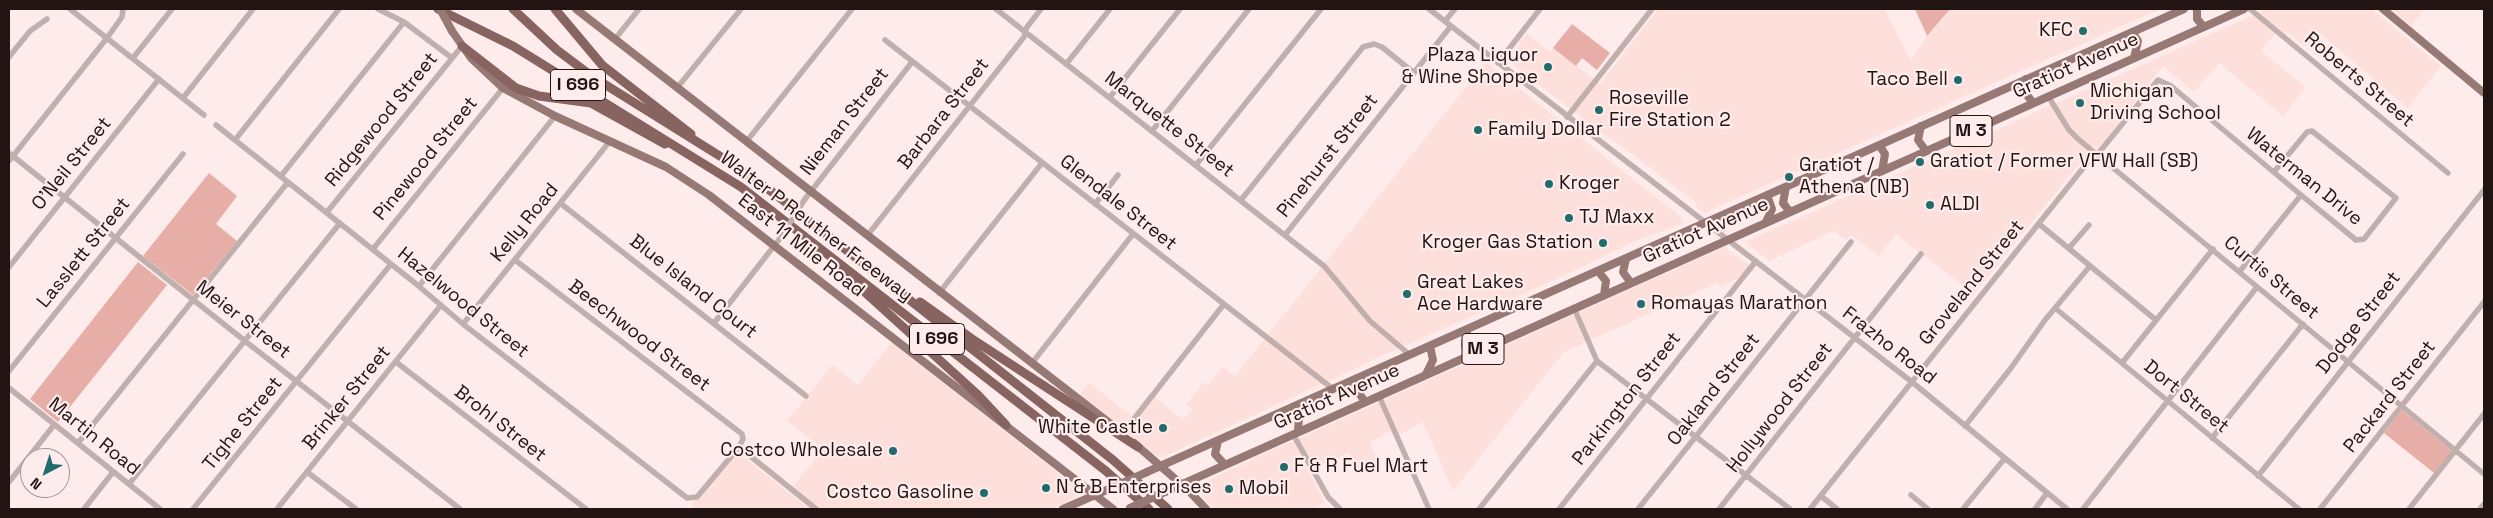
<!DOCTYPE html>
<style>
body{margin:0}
#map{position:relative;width:2493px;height:518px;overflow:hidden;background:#fdeceb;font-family:"Space Grotesk",sans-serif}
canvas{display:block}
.frame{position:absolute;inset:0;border:10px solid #221413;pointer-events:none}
.north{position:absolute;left:20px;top:448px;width:50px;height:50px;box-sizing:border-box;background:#fdeceb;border:1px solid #a59695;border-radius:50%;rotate:220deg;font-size:14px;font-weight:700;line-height:20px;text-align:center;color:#221413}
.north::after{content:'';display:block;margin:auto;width:18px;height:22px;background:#206c6d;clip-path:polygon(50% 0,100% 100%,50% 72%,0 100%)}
</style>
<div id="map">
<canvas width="2493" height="518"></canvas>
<div class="frame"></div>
<div class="north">N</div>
</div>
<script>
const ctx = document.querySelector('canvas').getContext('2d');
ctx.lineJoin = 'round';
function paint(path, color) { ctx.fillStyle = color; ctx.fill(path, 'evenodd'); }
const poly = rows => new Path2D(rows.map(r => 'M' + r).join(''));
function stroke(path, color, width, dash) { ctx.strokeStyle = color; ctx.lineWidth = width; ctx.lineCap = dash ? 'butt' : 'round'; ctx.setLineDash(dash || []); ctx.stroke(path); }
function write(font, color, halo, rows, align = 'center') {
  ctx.font = font + ' "Space Grotesk",sans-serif'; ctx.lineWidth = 4.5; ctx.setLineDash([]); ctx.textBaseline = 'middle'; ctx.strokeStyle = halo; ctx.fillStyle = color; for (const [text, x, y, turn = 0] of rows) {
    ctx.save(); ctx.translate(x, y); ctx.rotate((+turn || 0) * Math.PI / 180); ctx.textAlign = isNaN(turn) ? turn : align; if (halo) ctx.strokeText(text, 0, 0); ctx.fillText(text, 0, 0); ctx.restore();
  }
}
paint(poly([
 [1658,9,1885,9,1911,61,1927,36,1950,9,2160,9,1704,213,1697,207,1696,203,1619,144,1601,133,1507,60,1527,34,1550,52,1553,48,1600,84],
 [2267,9,2371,9,2441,66,2408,108,2317,31,2304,46,2288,32,2282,39,2275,34,2261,51,2306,87,2283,116,2219,63,2194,92,2163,66,2098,149,2093,146,1974,294,1896,234,1879,256,1851,235,1846,240,1833,231,1769,261,1745,242],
 [2392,9,2425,9,2411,26],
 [1486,62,1681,217,1684,223,1638,240,1559,278,1397,349,1163,457,1158,457,1079,396,1089,383,1132,416,1150,393,1183,420,1192,409,1186,405,1204,382,1208,384,1222,367,1235,376],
 [1724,247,1756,270,1720,287,1717,283,1564,352,1453,491,1423,422,1394,438,1390,431,1370,443,1378,462,1358,471,1349,453,1309,471,1325,503,1312,509,1214,509,1199,492,1202,483,1277,448],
 [892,342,1077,488,1079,493,1075,498,1051,509,820,509,792,488,823,449,787,421,832,365,858,385],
 [737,453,741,455,810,509,693,509,693,503]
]), '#fde0dc');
paint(poly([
 [1915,9,1950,9,1927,36],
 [1572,24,1610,53,1597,70,1582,58,1576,66,1553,48],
 [209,173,237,196,216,224,237,241,193,295,143,256],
 [138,262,167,285,58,422,30,399],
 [2402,410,2452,451,2434,473,2384,433]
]), '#e6aea7');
stroke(poly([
 [70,9,204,115],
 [378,9,404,22,452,58],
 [996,9,1324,266],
 [1429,9,1912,382,2067,509],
 [2250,9,2448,173],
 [1445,21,1455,9],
 [615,39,639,9],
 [885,40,1333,389],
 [9,57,30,31,47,19],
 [133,58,172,9],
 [1067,63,1110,9],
 [1498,63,1540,9],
 [677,88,741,9],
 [2048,96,2069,130,2078,139,2484,474],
 [1110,97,1180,9],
 [183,98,253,9],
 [1567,117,1652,9],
 [216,125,415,283,463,324,687,498,697,497,739,447,743,439,742,434,515,260],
 [1152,131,1249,9],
 [235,140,339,9],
 [746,142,852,9],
 [9,153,245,341,460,509],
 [9,161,107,38,122,17,123,9],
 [1196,165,1321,9],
 [281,176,404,22],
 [805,199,912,62],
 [1241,200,1363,47,1374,44,1382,47,1414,73],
 [560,203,806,396],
 [1095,204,1118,175],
 [327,212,462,46],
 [2039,224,2156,320],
 [1285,235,1451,26],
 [867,236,1024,37,1027,27,1041,9],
 [2069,248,2089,225],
 [373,249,503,88],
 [9,267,159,79],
 [1325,267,1370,321,1410,355],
 [2240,271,2301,195],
 [419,286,555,116],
 [939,293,1042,163],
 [1574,308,1597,361,1790,509],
 [2055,308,2299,509],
 [714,323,781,237],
 [463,324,610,141],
 [396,362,586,509],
 [1032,363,1133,234],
 [2122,363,2213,249],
 [9,371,183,154],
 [9,388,160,509],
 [1379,396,1429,509],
 [1965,426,2011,368,2045,320,2090,266],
 [1123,433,1224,304],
 [1293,434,1328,497,1340,509],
 [2212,438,2303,324],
 [78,443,288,182],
 [739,447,816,509],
 [307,472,356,509],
 [2258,476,2484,190],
 [9,482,54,425],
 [129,484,340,223],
 [1911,495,1928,509],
 [1821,496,1837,509],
 [84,509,113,472],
 [193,509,391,264],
 [277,509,441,305],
 [1479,509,1597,361],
 [1559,509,1756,261],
 [1638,509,1851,242],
 [1719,509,1921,254],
 [1810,509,2092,157,2097,155,2158,80,2171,86,2301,195,2356,240,2364,239,2396,198,2312,131,2307,132,2274,172],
 [1963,509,2005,458],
 [2035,509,2047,493],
 [2083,509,2257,287],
 [2320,509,2484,302],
 [2409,509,2484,414],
 [2480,509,2484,504]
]), '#c0afad', 5.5);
stroke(poly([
 [576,9,1121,432],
 [2197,9,2197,19,2204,27],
 [2383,9,2484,93],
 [452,31,471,58,503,88,555,116,666,167,709,195,1113,509],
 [2132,32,2138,41,2134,58],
 [2026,79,2027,95,2033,103],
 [1921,126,1918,140,1926,151],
 [1879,145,1885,154,1882,171],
 [1786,187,1783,203,1790,212],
 [1766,222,1772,209,1767,195],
 [1626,259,1623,272,1631,283],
 [1598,271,1606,281,1604,295],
 [1467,330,1465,345,1471,354],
 [1426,374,1433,360,1430,346],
 [1360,377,1357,390,1365,402],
 [1291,408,1299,417,1298,431],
 [1218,441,1215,454,1225,465],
 [1134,443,1189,491,1206,509],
 [1147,472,2184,9],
 [1167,491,2244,9],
 [1063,509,1109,489]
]), '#967875', 8);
stroke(poly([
 [438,9,513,46,741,187,1106,471,1149,509],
 [513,9,557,50,593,77,723,158,775,194,1113,460,1168,509],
 [555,9,602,65,691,134],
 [462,46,516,88,539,96,591,103,665,144],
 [847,276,978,395,1006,425],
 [920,302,972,339,1138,447]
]), '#876460', 9);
stroke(poly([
 [781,237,805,199]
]), '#c0afad', 5.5);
stroke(poly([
 [440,9,452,31],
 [1109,489,1147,472],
 [1130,508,1167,491]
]), '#967875', 8);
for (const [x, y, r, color] of [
 [2083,31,5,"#206c6d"],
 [1548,67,5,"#206c6d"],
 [1958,80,5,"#206c6d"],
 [2080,103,5,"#206c6d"],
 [1599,110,5,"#206c6d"],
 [1478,130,5,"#206c6d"],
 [1920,162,5,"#206c6d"],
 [1789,177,5,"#206c6d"],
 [1549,184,5,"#206c6d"],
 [1930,205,5,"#206c6d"],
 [1569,218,5,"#206c6d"],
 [1603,243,5,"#206c6d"],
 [1407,294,5,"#206c6d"],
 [1641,304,5,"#206c6d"],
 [1163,428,5,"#206c6d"],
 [893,451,5,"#206c6d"],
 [1284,467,5,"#206c6d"],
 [1046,488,5,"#206c6d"],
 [1229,489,5,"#206c6d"],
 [984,493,5,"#206c6d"]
]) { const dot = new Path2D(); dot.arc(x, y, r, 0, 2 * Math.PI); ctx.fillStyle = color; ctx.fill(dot); stroke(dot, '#fdeceb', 2); }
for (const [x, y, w] of [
 [578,85,55],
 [1971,131,42],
 [937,339,55],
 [1483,349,42]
]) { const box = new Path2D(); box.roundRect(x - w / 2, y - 15.5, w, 31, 4); ctx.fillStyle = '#fdeceb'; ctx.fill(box); stroke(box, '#221413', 1); }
write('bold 18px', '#221413', null, [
 ["I 696",578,85],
 ["M 3",1971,131],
 ["I 696",937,339],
 ["M 3",1483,349]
]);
write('19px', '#221413', '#fdeceb', [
 ["KFC",2073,31,"right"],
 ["Plaza Liquor",1538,56,"right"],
 ["& Wine Shoppe",1538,78,"right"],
 ["Taco Bell",1948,80,"right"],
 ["Michigan",2090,92],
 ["Driving School",2090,114],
 ["Roseville",1609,99],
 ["Fire Station 2",1609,121],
 ["Family Dollar",1488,130],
 ["Gratiot / Former VFW Hall (SB)",1930,162],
 ["Gratiot /",1799,166],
 ["Athena (NB)",1799,188],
 ["Kroger",1559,184],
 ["ALDI",1940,205],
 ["TJ Maxx",1579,218],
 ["Kroger Gas Station",1593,243,"right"],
 ["Great Lakes",1417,283],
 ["Ace Hardware",1417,305],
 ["Romayas Marathon",1651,304],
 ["White Castle",1153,428,"right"],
 ["Costco Wholesale",883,451,"right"],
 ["F & R Fuel Mart",1294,467],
 ["N & B Enterprises",1056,488],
 ["Mobil",1239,489],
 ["Costco Gasoline",974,493,"right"]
], 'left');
write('19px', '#221413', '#fdeceb', [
 ["Gratiot Avenue",2076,66,-24],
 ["Roberts Street",2359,80,40],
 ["Barbara Street",944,114,-52],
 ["Ridgewood Street",382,120,-51],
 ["Nieman Street",845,122,-52],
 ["Marquette Street",1169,125,38],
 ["Pinehurst Street",1328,156,-52],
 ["Pinewood Street",426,159,-51],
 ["O'Neil Street",72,164,-51],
 ["Waterman Drive",2304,177,39],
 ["Glendale Street",1118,203,38],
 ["Kelly Road",525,223,-51],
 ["Walter P Reuther Freeway",816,227,37],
 ["Gratiot Avenue",1706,231,-24],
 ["East 11 Mile Road",801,246,38],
 ["Lasslett Street",84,253,-51],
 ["Curtis Street",2271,278,40],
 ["Groveland Street",1972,283,-51],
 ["Blue Island Court",693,287,38],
 ["Hazelwood Street",463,303,39],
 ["Meier Street",243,320,38],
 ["Dodge Street",2359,323,-52],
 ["Beechwood Street",639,336,37],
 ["Frazho Road",1889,346,38],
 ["Oakland Street",1714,390,-52],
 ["Gratiot Avenue",1337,397,-24],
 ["Dort Street",2186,397,39],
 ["Packard Street",2390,397,-52],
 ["Brinker Street",347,398,-51],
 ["Parkington Street",1627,399,-52],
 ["Hollywood Street",1780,408,-52],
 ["Tighe Street",243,424,-51],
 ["Brohl Street",500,424,38],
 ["Martin Road",94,437,39]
]);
</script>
